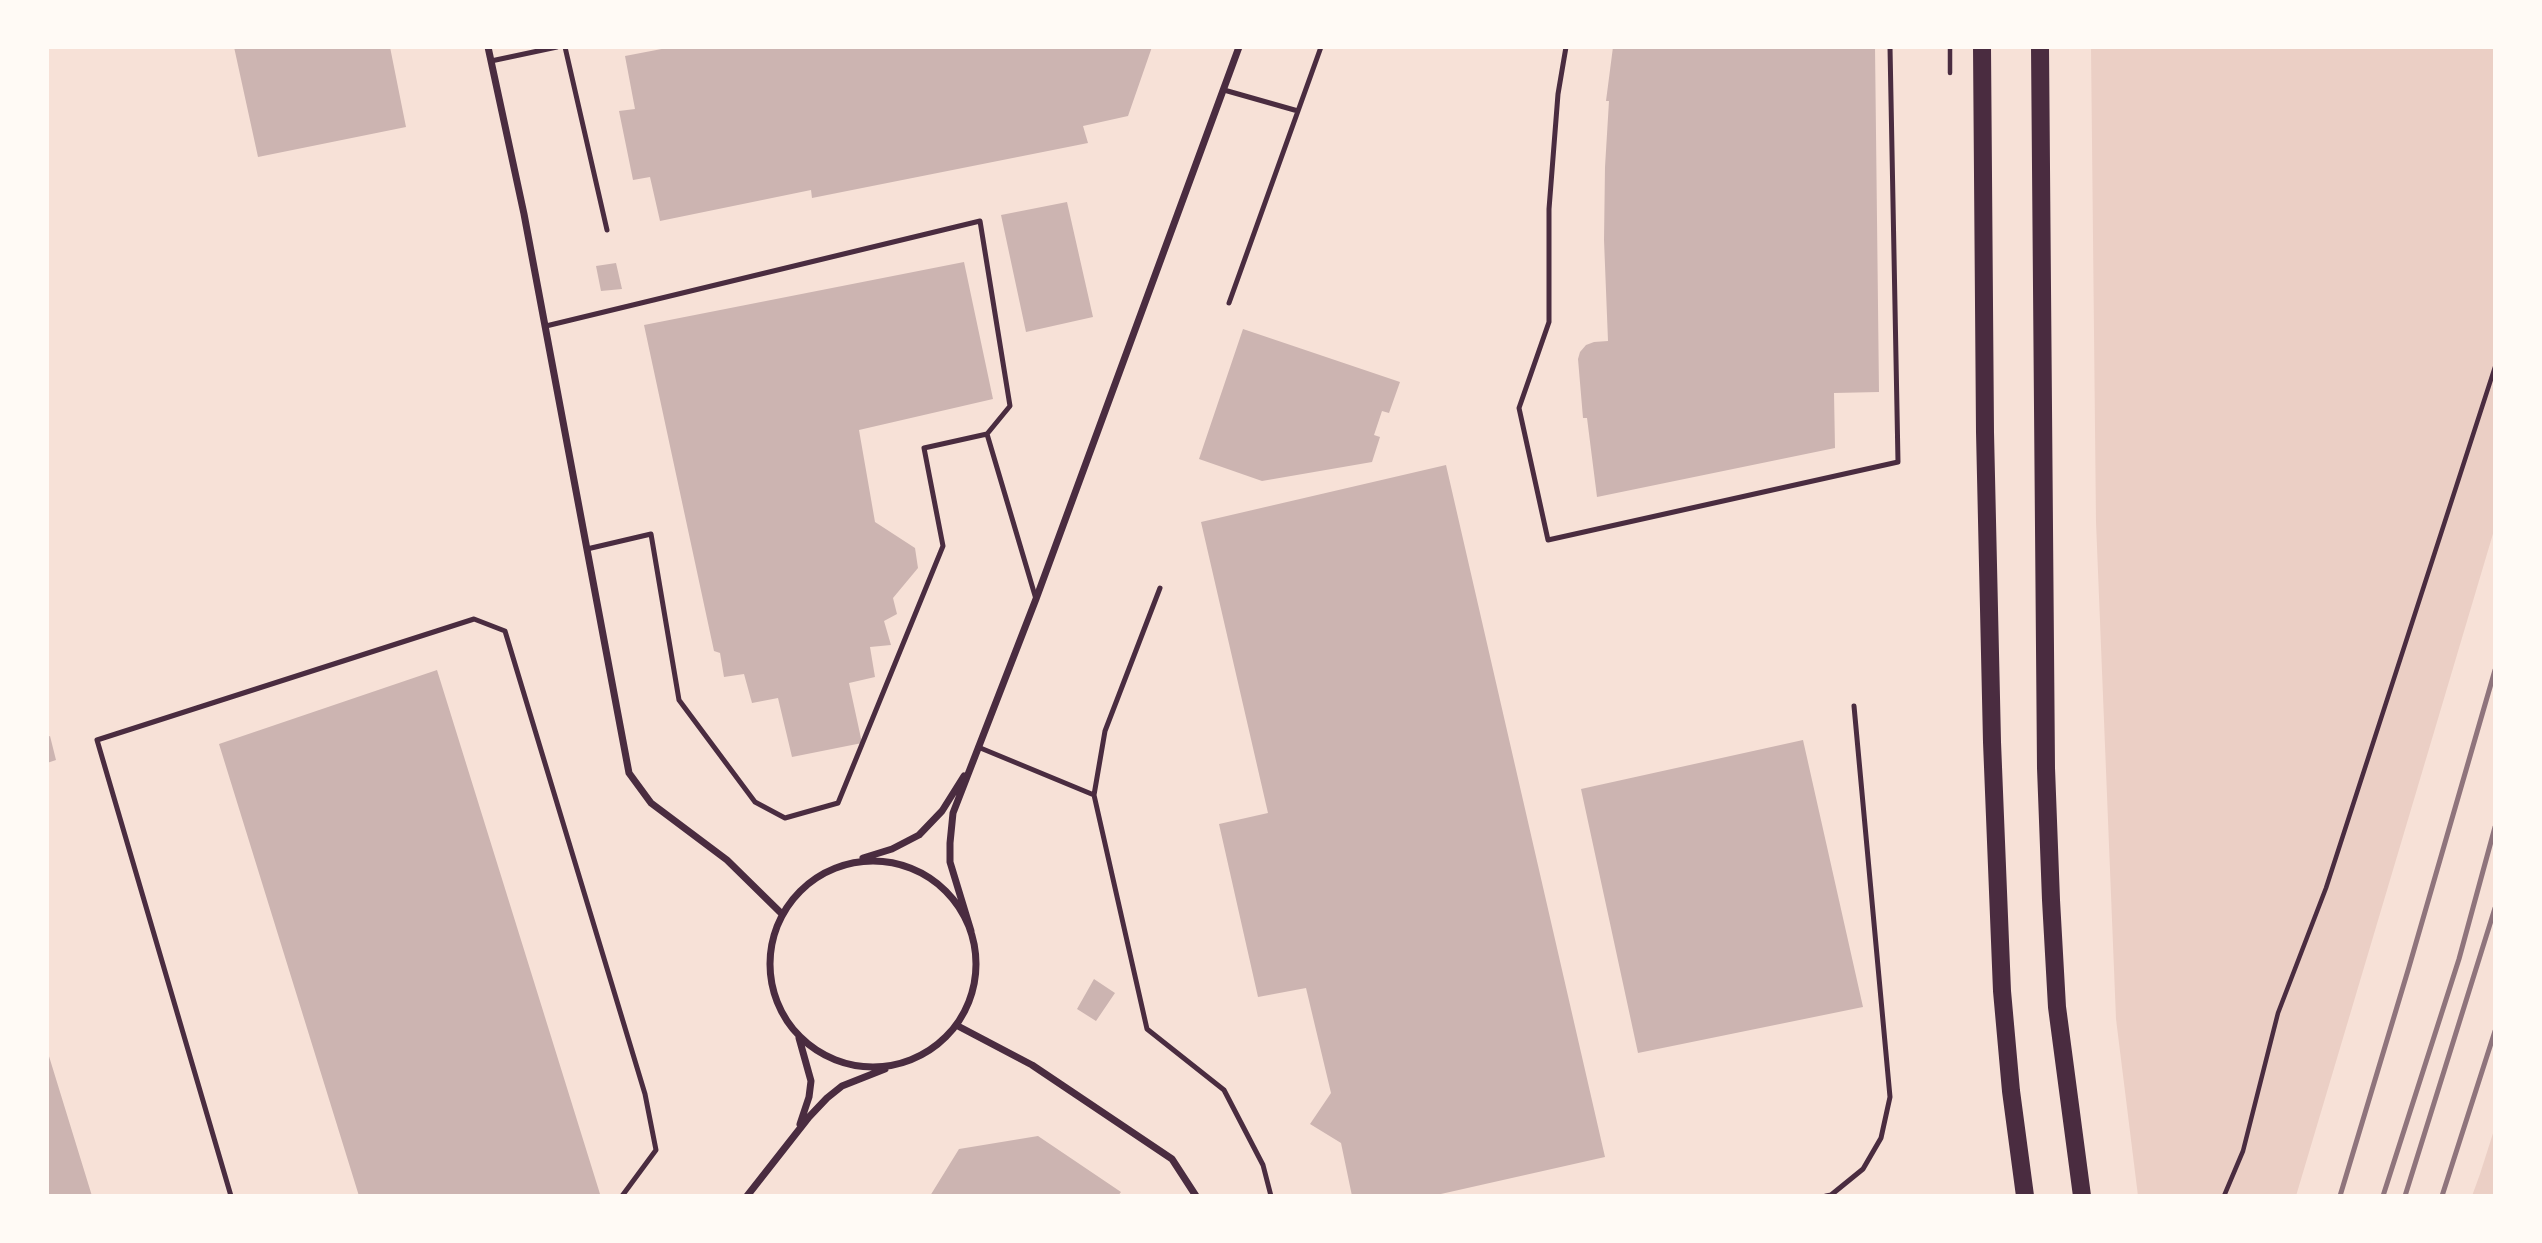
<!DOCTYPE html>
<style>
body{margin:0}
#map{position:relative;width:2542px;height:1243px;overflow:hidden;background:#f7e1d7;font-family:"Noto Sans",sans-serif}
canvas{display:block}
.frame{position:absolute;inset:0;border:49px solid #fffaf5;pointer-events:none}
</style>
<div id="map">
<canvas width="2542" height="1243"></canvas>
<div class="frame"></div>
</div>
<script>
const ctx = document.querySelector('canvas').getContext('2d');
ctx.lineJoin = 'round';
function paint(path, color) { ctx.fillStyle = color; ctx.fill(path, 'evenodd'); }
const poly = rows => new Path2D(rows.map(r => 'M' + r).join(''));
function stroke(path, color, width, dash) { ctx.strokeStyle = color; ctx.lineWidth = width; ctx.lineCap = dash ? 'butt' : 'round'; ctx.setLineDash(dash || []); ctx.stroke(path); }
paint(poly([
 [2091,47,2495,47,2495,527,2296,1196,2138,1196,2116,1019,2096,522],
 [2495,1127,2495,1196,2472,1196,2480,1174]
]), '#ebcfc5');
paint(poly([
 [234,47,390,47,406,127,258,157],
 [672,47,1152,47,1128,116,1083,126,1088,143,812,198,811,190,660,221,650,177,633,180,619,111,635,109,625,56],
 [1613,47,1875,47,1879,392,1834,393,1835,448,1597,497,1587,418,1583,418,1578,359,1580,352,1586,345,1594,342,1608,341,1604,240,1605,167,1609,101,1606,101],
 [1067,202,1093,317,1026,332,1001,215],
 [964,262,993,399,859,430,875,522,915,548,918,568,893,598,897,614,884,621,891,645,870,647,875,677,849,683,862,743,792,757,778,698,752,703,744,674,724,677,720,653,714,651,644,325],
 [616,263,622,289,601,291,596,266],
 [1243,329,1400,382,1389,413,1382,411,1374,435,1380,437,1372,462,1262,481,1199,459],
 [1446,465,1605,1157,1432,1196,1352,1196,1341,1143,1310,1124,1331,1093,1306,988,1258,997,1219,824,1268,813,1201,522],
 [437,670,600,1194,593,1196,359,1196,219,744],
 [50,736,56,760,47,763,47,737],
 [1803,740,1863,1007,1638,1053,1581,789],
 [1094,979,1115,993,1096,1021,1077,1009],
 [47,1053,48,1053,92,1196,47,1196],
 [1038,1136,1121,1192,1118,1196,930,1196,959,1149]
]), '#ccb4b1');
stroke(poly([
 [1950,47,1950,73],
 [2224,1196,2243,1151,2278,1013,2326,888,2495,367]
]), '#4a2c40', 4.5);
stroke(poly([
 [565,47,607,230],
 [1566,47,1558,94,1549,209,1549,322,1519,408,1548,540,1898,462,1890,47],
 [491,61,557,47],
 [1224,90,1298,111],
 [1229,303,1321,47],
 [546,326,980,221,1010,406,987,434],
 [587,549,651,534,679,700,755,802,785,818,838,803,943,546,924,448,987,434,1036,599],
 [1160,588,1105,731,1094,795,1147,1029,1224,1090,1263,1165,1271,1196],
 [978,747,1094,795],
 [231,1196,97,740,474,619,505,631,645,1094,656,1150,622,1196],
 [1826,1196,1831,1195,1863,1169,1881,1138,1890,1097,1854,706]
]), '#4a2c40', 5);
stroke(poly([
 [488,47,524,214,629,773,651,803,727,860,782,914],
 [863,858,892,849,919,835,942,811,964,776],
 '770 964a103 103 0 1 1 206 0a103 103 0 1 1-206 0Z',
 [971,931,950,862,950,843,953,813,1036,599,1239,47],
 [956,1025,1032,1065,1172,1159,1196,1196],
 [799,1038,811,1081,809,1097,800,1124],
 [747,1196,809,1117,827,1098,842,1086,885,1069]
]), '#4a2c40', 7);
stroke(poly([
 [1982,47,1985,432,1992,742,2002,991,2011,1091,2025,1196],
 [2040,47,2046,768,2051,900,2057,1007,2082,1196]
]), '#4a2c40', 18);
stroke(poly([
 [2340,1196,2409,967,2495,670],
 [2383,1196,2459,959,2495,827],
 [2405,1196,2495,908],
 [2442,1196,2495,1031]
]), '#8f747c', 5);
</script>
